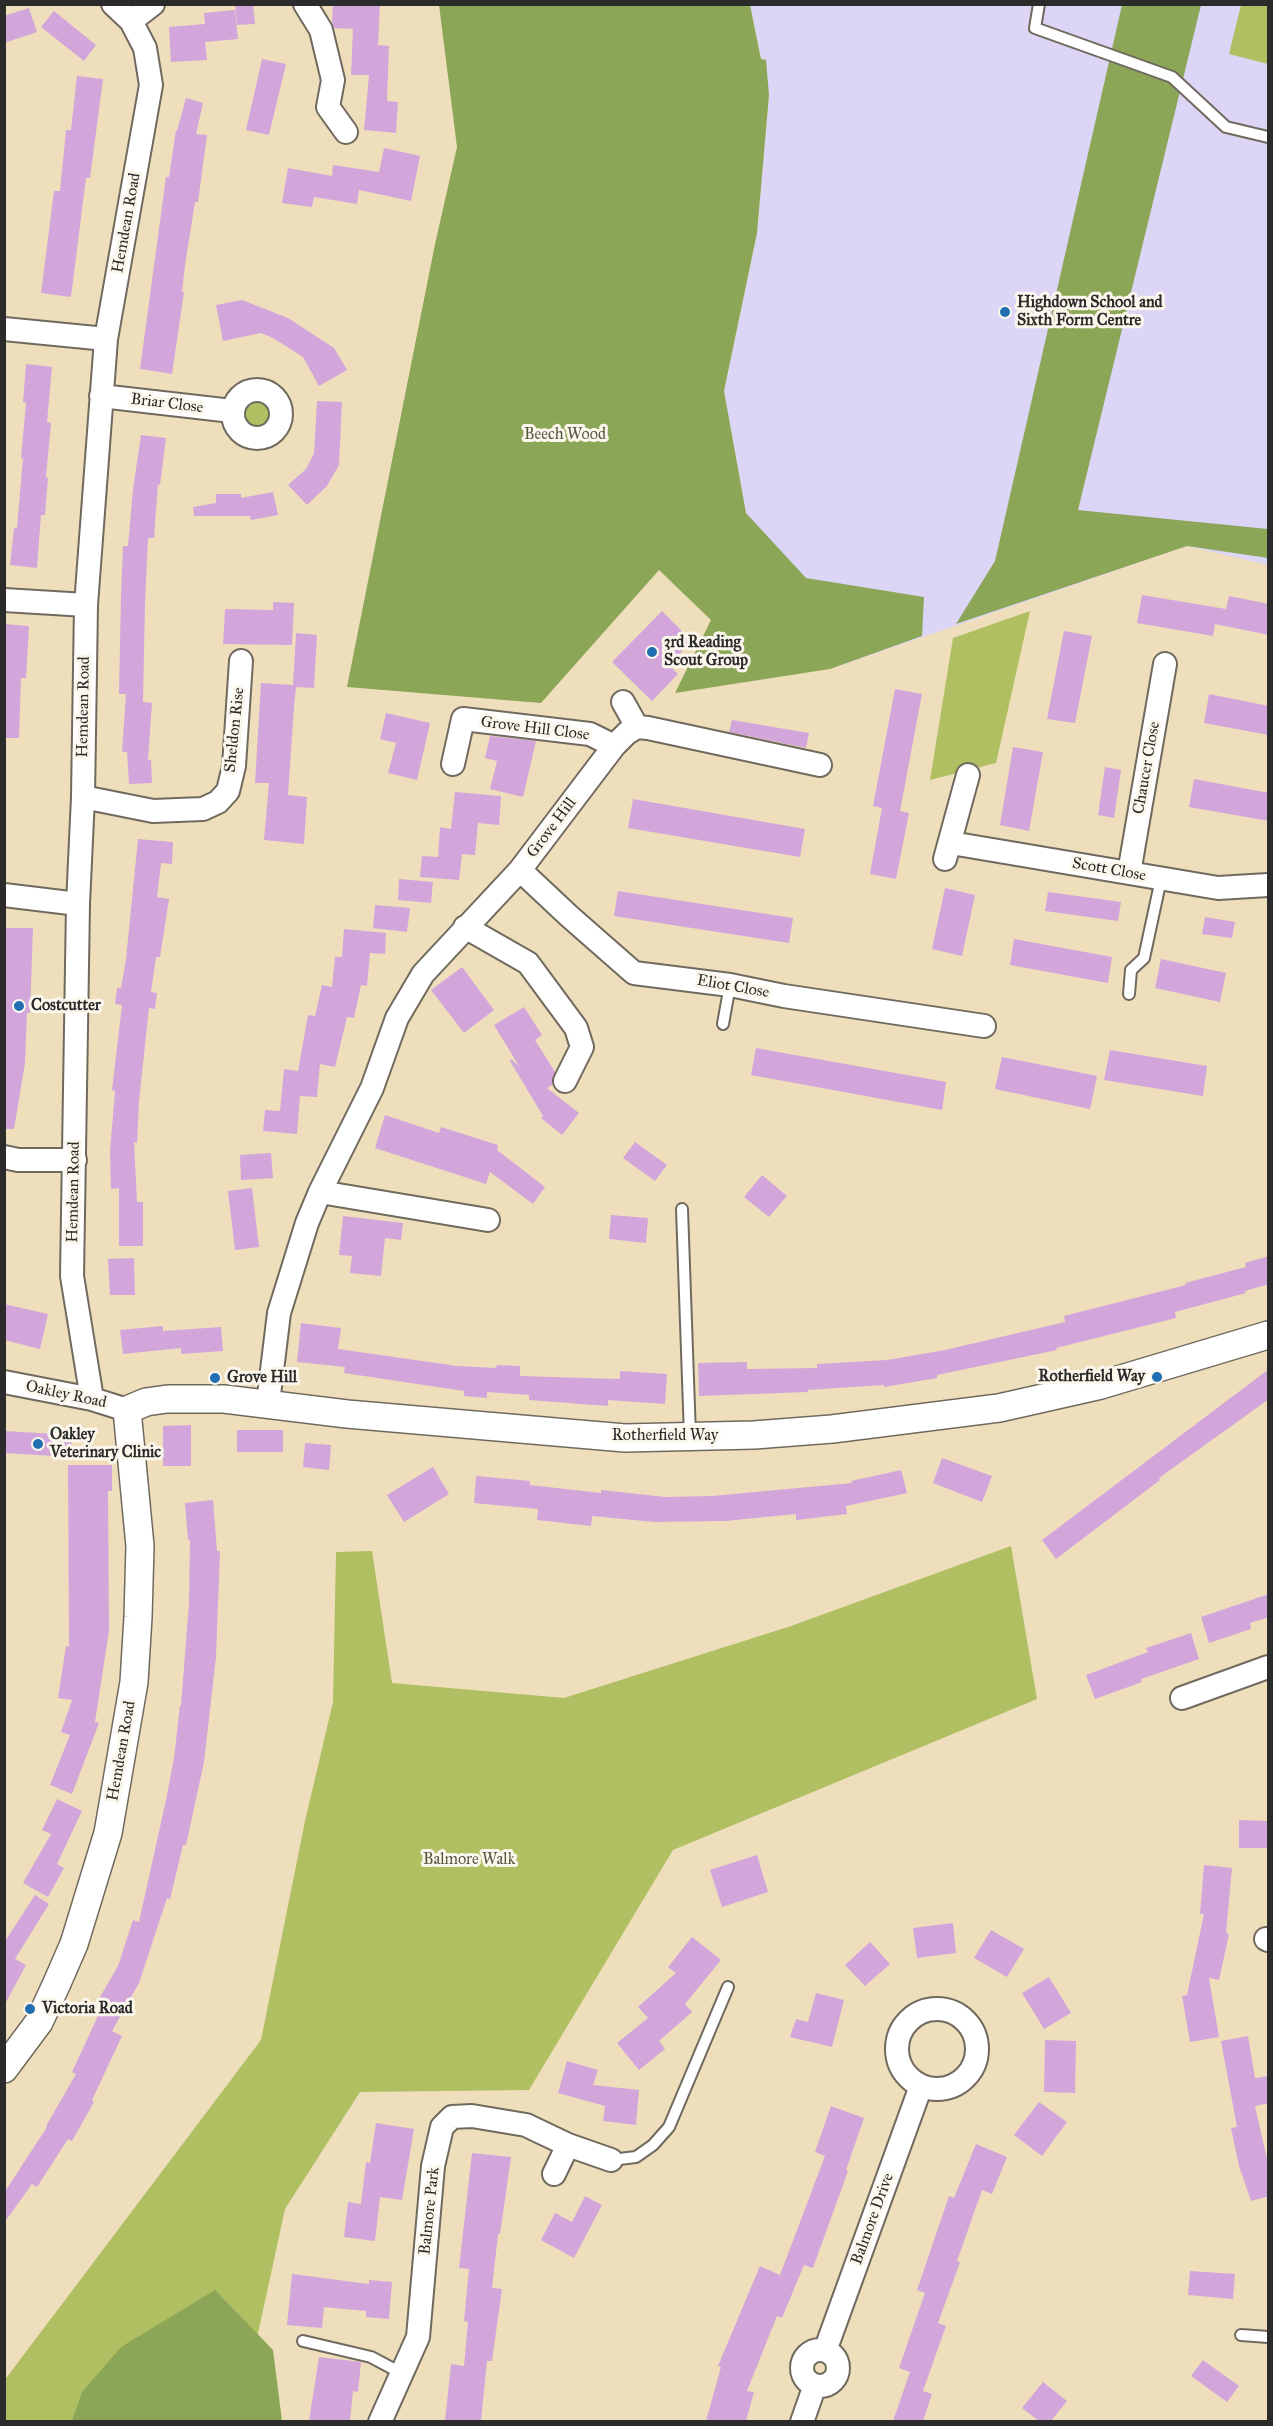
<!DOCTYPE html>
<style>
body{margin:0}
#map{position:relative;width:1273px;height:2426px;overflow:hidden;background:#efdebc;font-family:"IM FELL Great Primer",serif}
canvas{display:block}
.frame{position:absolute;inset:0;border:6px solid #2b2b2b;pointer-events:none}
</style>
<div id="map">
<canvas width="1273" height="2426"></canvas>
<div class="frame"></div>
</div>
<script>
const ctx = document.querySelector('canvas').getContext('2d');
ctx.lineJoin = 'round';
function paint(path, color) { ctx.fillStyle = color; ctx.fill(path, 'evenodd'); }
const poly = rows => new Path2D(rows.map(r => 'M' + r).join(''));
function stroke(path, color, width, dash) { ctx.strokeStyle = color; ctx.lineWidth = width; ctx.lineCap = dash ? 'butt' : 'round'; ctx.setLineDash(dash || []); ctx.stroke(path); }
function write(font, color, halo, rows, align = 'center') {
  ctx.font = font + ' "IM FELL Great Primer",serif'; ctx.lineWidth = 6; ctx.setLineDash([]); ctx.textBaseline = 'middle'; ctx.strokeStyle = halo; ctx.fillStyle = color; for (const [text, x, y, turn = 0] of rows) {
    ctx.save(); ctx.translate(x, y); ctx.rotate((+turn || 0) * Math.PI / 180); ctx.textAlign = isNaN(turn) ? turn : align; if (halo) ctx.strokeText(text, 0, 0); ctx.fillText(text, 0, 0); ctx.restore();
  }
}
paint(poly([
 [750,5,1268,5,1268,565,1187,546,830,669,746,513,724,391,757,234,769,95]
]), '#dcd5f6');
paint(poly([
 [1241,5,1268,5,1268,64,1229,54],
 '242 414a15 15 0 1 1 30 0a15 15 0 1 1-30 0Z',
 [1030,611,996,763,930,780,953,638],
 [1011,1546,1037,1699,673,1850,529,2090,360,2092,285,2209,239,2421,121,2413,120,2421,5,2421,4,2381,261,2040,305,1821,333,1702,336,1552,372,1551,392,1683,564,1698,791,1626]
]), '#b0bf62');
paint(poly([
 [439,5,750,5,761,59,766,60,769,95,757,233,724,391,746,513,806,578,924,597,922,636,830,669,675,693,711,620,659,570,541,703,347,687,435,244,457,147],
 [1122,5,1201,5,1078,510,1268,529,1268,558,1187,546,956,624,995,561],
 [215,2290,273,2350,282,2421,72,2421,82,2392,121,2347]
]), '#8ca658');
paint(poly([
 [235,4,253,4,255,24,237,25],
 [333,4,380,4,378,45,389,46,387,101,398,102,396,133,364,130,369,75,351,75,353,29,334,28,332,22],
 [29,8,37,32,4,43,4,16],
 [235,10,238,39,205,42,207,60,171,62,169,27,205,24,204,13],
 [54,11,96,45,84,61,41,27],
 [262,59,286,64,269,135,246,130],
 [77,76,103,79,90,178,86,178,71,297,41,293,54,191,60,191,66,130,71,130],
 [186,98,203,103,196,134,207,135,198,202,195,202,185,265,182,292,184,292,172,374,140,369,166,177,169,177,176,130,177,131],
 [384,148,420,156,411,201,359,190,357,204,314,197,312,207,282,203,288,168,332,176,333,165,379,172],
 [242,300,288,318,334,348,347,370,319,386,303,357,273,338,261,333,223,341,216,305],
 [26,364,52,367,47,422,51,423,46,477,48,478,45,515,41,515,37,568,10,565,14,528,17,528,23,458,21,458,26,403,23,402],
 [317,401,342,402,339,465,327,486,307,505,288,485,306,469,314,453],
 [141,435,166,438,160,485,158,484,154,538,148,538,145,604,143,702,152,703,148,760,151,760,152,783,129,784,127,752,122,752,126,694,119,694,121,595,123,546,128,546,133,489],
 [273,492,278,515,251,520,250,516,194,516,193,507,216,503,216,494,241,494,241,498],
 [1142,595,1226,609,1229,596,1269,604,1269,635,1215,624,1213,636,1137,623],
 [273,602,294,603,292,645,223,644,225,609,273,610],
 [662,611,692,641,669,665,678,674,652,701,612,662],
 [4,624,29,626,26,678,21,678,19,738,4,738],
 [1064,631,1092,636,1075,723,1047,719],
 [296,633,317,635,314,688,296,687,294,707,288,795,307,797,304,844,264,840,269,783,255,783,261,683,293,685],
 [895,689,922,694,900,811,909,813,896,879,870,874,882,808,873,806],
 [1209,694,1269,706,1269,735,1204,723],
 [386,713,430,723,417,780,388,773,396,743,380,739],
 [732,720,809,733,806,748,729,732],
 [490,736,536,741,523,797,490,789,497,761,485,758],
 [1013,747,1043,752,1029,831,1000,825],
 [1105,767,1121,770,1114,818,1098,815],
 [1194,779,1269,793,1269,821,1189,807],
 [455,792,501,796,499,825,478,823,475,855,462,854,459,880,420,877,422,856,438,857,440,827,451,829],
 [633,799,805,829,800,857,628,828],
 [138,839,173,842,172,864,161,863,157,897,169,899,160,957,156,957,151,992,157,993,155,1009,149,1008,139,1101,137,1143,134,1142,137,1202,143,1202,143,1246,119,1246,119,1188,111,1189,110,1151,115,1091,112,1090,122,1005,115,1004,117,988,121,988,126,959],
 [399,879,433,882,431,903,398,900],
 [945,888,975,895,962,956,932,949],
 [618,891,793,918,789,943,614,916],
 [1048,892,1121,902,1118,921,1045,911],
 [375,905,410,908,407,932,373,928],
 [1205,917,1235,922,1232,938,1202,934],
 [4,928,33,928,30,1013,27,1013,25,1063,14,1129,4,1129],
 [344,929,386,933,385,954,370,953,367,986,361,985,354,1018,347,1017,335,1067,320,1064,317,1097,300,1096,297,1134,263,1131,265,1110,280,1111,284,1069,298,1071,308,1015,315,1016,322,985,332,987,335,957,342,957],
 [1014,939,1112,957,1108,983,1010,965],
 [1161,959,1226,973,1220,1002,1155,988],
 [462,967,494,1010,464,1033,431,990],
 [524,1007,542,1035,535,1040,555,1072,552,1085,547,1088,579,1113,562,1135,541,1118,543,1116,510,1061,511,1059,519,1066,494,1025],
 [756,1048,946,1082,942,1110,751,1075],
 [1110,1050,1207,1066,1203,1096,1104,1080],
 [1002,1057,1097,1076,1090,1109,995,1089],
 [385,1115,439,1133,441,1127,498,1145,497,1150,545,1187,533,1204,490,1172,486,1184,375,1148],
 [635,1142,667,1165,655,1181,623,1158],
 [271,1153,273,1178,241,1180,240,1155],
 [762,1175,787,1196,769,1217,744,1197],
 [252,1188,259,1247,235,1250,228,1191],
 [611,1215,648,1218,646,1243,609,1239],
 [343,1216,403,1223,401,1240,385,1238,381,1276,350,1273,352,1256,339,1255],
 [1269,1256,1269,1284,1245,1291,1246,1293,1175,1312,1176,1318,1056,1348,1057,1350,937,1375,937,1378,884,1387,884,1385,808,1390,808,1392,699,1396,698,1363,747,1362,747,1369,817,1368,817,1364,887,1360,945,1350,1065,1322,1064,1316,1186,1285,1185,1283,1246,1267,1245,1263],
 [134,1258,135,1295,110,1295,108,1259],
 [4,1304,48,1314,40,1349,4,1340],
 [301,1323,341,1328,338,1349,457,1366,496,1368,497,1365,520,1366,520,1376,620,1379,620,1371,667,1374,665,1404,608,1400,608,1406,529,1400,529,1395,487,1392,487,1398,464,1396,464,1391,344,1373,345,1367,297,1362],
 [163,1326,163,1331,221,1327,223,1351,181,1354,181,1348,123,1354,120,1330],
 [1269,1369,1269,1399,1159,1478,1160,1480,1056,1559,1042,1540],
 [191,1425,191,1466,163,1466,163,1426],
 [237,1430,283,1430,283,1452,237,1452],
 [4,1431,72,1435,71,1457,4,1453],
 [305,1443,331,1445,329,1470,303,1467],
 [942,1458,992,1476,982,1502,933,1483],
 [68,1465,112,1465,112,1491,108,1491,109,1631,95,1722,99,1723,72,1794,50,1785,70,1735,61,1732,72,1700,58,1698,66,1646,69,1647],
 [433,1467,449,1494,404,1522,387,1495],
 [901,1470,907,1493,846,1506,847,1514,796,1520,796,1514,725,1521,654,1522,592,1516,591,1526,537,1520,538,1509,474,1503,476,1476,530,1481,530,1485,601,1493,601,1490,665,1497,712,1496,852,1483,851,1481],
 [213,1500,217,1551,220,1551,216,1657,204,1762,186,1845,183,1845,170,1899,167,1898,139,1983,112,2031,122,2036,92,2100,94,2102,72,2141,68,2139,37,2187,32,2184,4,2223,4,2193,47,2127,46,2126,76,2074,72,2072,103,2005,97,2002,118,1966,133,1920,139,1922,166,1800,174,1758,180,1705,181,1706,189,1603,190,1540,188,1540,185,1503],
 [1269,1594,1269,1617,1250,1623,1251,1629,1209,1643,1201,1617],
 [1191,1633,1199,1659,1141,1679,1142,1682,1095,1699,1086,1675,1148,1652,1146,1648],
 [57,1799,82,1811,57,1864,64,1868,48,1897,23,1883,51,1834,42,1830],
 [1239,1820,1269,1821,1269,1848,1239,1848],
 [757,1855,768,1892,722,1907,710,1870],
 [1204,1865,1232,1868,1226,1933,1229,1934,1219,1980,1209,1978,1219,2037,1190,2042,1182,1996,1187,1995,1204,1914,1200,1914],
 [35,1895,49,1904,15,1959,26,1965,4,2006,4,1943],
 [953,1923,956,1953,917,1958,913,1928],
 [991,1930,1024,1949,1007,1977,974,1958],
 [692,1937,721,1960,685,2004,692,2012,659,2041,665,2049,639,2070,617,2043,648,2018,638,2007,676,1973,668,1967],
 [870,1942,890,1964,865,1986,845,1965],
 [1049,1977,1071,2013,1044,2029,1022,1993],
 [816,1993,844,2000,832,2047,790,2037,796,2019,808,2022],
 [1248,2036,1255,2078,1269,2076,1269,2103,1255,2106,1269,2168,1269,2196,1251,2201,1239,2166,1231,2128,1237,2127,1221,2041],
 [1045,2040,1076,2041,1075,2093,1044,2092],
 [567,2061,598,2070,593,2085,639,2090,636,2125,603,2121,605,2106,558,2093],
 [1039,2102,1067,2122,1042,2156,1014,2135],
 [831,2106,864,2118,846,2170,848,2171,813,2268,804,2265,782,2318,777,2316,747,2391,754,2392,746,2421,706,2421,721,2367,718,2366,760,2266,780,2275,825,2156,815,2152],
 [376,2123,414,2129,402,2200,380,2197,375,2241,344,2237,348,2202,361,2204,366,2162,370,2163],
 [976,2144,1007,2157,992,2194,982,2190,957,2261,960,2262,938,2323,946,2326,923,2391,932,2394,923,2421,893,2421,910,2372,899,2368,925,2293,917,2290,949,2196,954,2198],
 [472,2153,511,2157,500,2234,498,2234,492,2288,502,2289,492,2361,487,2361,481,2421,445,2421,451,2364,464,2366,468,2322,464,2321,469,2269,459,2268],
 [585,2196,602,2205,574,2258,541,2240,555,2213,572,2222],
 [1190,2271,1235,2274,1233,2299,1188,2295],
 [292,2274,369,2284,369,2280,392,2282,389,2319,366,2317,366,2311,324,2307,322,2328,287,2325],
 [319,2357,361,2362,358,2392,353,2391,350,2421,309,2421],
 [1203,2360,1239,2386,1227,2402,1191,2376],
 [1043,2382,1067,2401,1051,2421,1039,2421,1022,2408]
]), '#d2a6da');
const service = poly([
 [1039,4,1035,28,1172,77,1226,127,1268,137],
 [1129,994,1131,970,1144,958,1161,879],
 [723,1024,730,985],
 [682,1209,690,1436],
 [611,2160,636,2157,653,2145,669,2127,728,1987],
 [1241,2335,1268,2337],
 [303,2341,371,2357,401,2373]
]);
const minor = poly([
 [305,4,321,30,333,80,328,107,346,132],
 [131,21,153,4],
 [4,329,106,339],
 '233 414a24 24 0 1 1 48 0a24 24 0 1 1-48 0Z',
 [101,396,232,411],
 [4,600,86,605],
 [623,702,637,727],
 [453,764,463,719,590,734,614,746],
 [83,797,153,811,203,809,218,802,228,791,234,766,241,661],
 [951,843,1218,888,1268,885],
 [945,859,968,775],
 [520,870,569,916,634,973,730,985,784,996,984,1026],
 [1129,873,1165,664],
 [4,895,78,904],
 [465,927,528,963,576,1028,582,1047,565,1081],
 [4,1157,18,1160,75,1160],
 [320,1192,488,1220],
 [4,1382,92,1399,127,1410],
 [92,1399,72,1276,78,904,83,797,86,605,106,339,151,85,145,48,131,21,113,4],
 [268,1403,279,1313,307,1223,320,1192,372,1088,397,1018,423,974,520,870,614,746,627,733,637,727,648,728,820,765],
 [1182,1698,1268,1667],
 [1266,1939,1268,1940],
 '897 2049a40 40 0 1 1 80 0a40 40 0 1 1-80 0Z',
 [554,2174,568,2145],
 '802 2368a18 18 0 1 1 36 0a18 18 0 1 1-36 0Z',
 [825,2351,921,2086],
 [380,2422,418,2337,433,2166,442,2127,452,2117,472,2116,526,2125,568,2145,611,2160],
 [802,2422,815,2385]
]);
const tertiary = poly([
 [4,2069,39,2022,57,1983,74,1944,108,1833,134,1682,138,1617,140,1546,127,1410,146,1402,167,1399,224,1399,347,1414,625,1438,754,1435,832,1429,999,1408,1101,1385,1268,1335]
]);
stroke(service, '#706a5e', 14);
stroke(minor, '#706a5e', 26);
stroke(tertiary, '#706a5e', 30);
stroke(service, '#fff', 10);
stroke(minor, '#fff', 22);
stroke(tertiary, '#fff', 27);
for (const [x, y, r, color] of [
 [1005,312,6,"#1f6fb2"],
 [652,652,6,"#1f6fb2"],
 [19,1006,6,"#1f6fb2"],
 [1157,1377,6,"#1f6fb2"],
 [215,1378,6,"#1f6fb2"],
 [38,1444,6,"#1f6fb2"],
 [30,2009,6,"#1f6fb2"]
]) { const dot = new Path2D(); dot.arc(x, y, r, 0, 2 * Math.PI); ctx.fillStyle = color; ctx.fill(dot); stroke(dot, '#fbf7ec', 2); }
write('16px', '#2b2b2b', '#fbf7ec', [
 ["Hemdean Road",127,223,-80],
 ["Briar Close",167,404,7],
 ["Hemdean Road",84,707,-89],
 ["Grove Hill Close",535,729,7],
 ["Sheldon Rise",235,730,-84],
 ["Chaucer Close",1147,768,-80],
 ["Grove Hill",552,828,-53],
 ["Scott Close",1109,870,10],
 ["Eliot Close",733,987,10],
 ["Hemdean Road",74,1192,-89],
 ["Oakley Road",66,1395,12],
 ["Rotherfield Way",665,1436],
 ["Hemdean Road",122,1751,-80],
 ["Balmore Park",430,2211,-84],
 ["Balmore Drive",873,2219,-70]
]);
write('bold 16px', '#2b2b2b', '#fbf7ec', [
 ["Highdown School and",1017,303],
 ["Sixth Form Centre",1017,321],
 ["3rd Reading",664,643],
 ["Scout Group",664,661],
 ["Costcutter",31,1006],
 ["Rotherfield Way",1145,1377,"right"],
 ["Grove Hill",227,1378],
 ["Oakley",50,1435],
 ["Veterinary Clinic",50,1453],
 ["Victoria Road",42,2009]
], 'left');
write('16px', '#53573c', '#fbf7ec', [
 ["Beech Wood",565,435],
 ["Balmore Walk",469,1860]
]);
</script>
